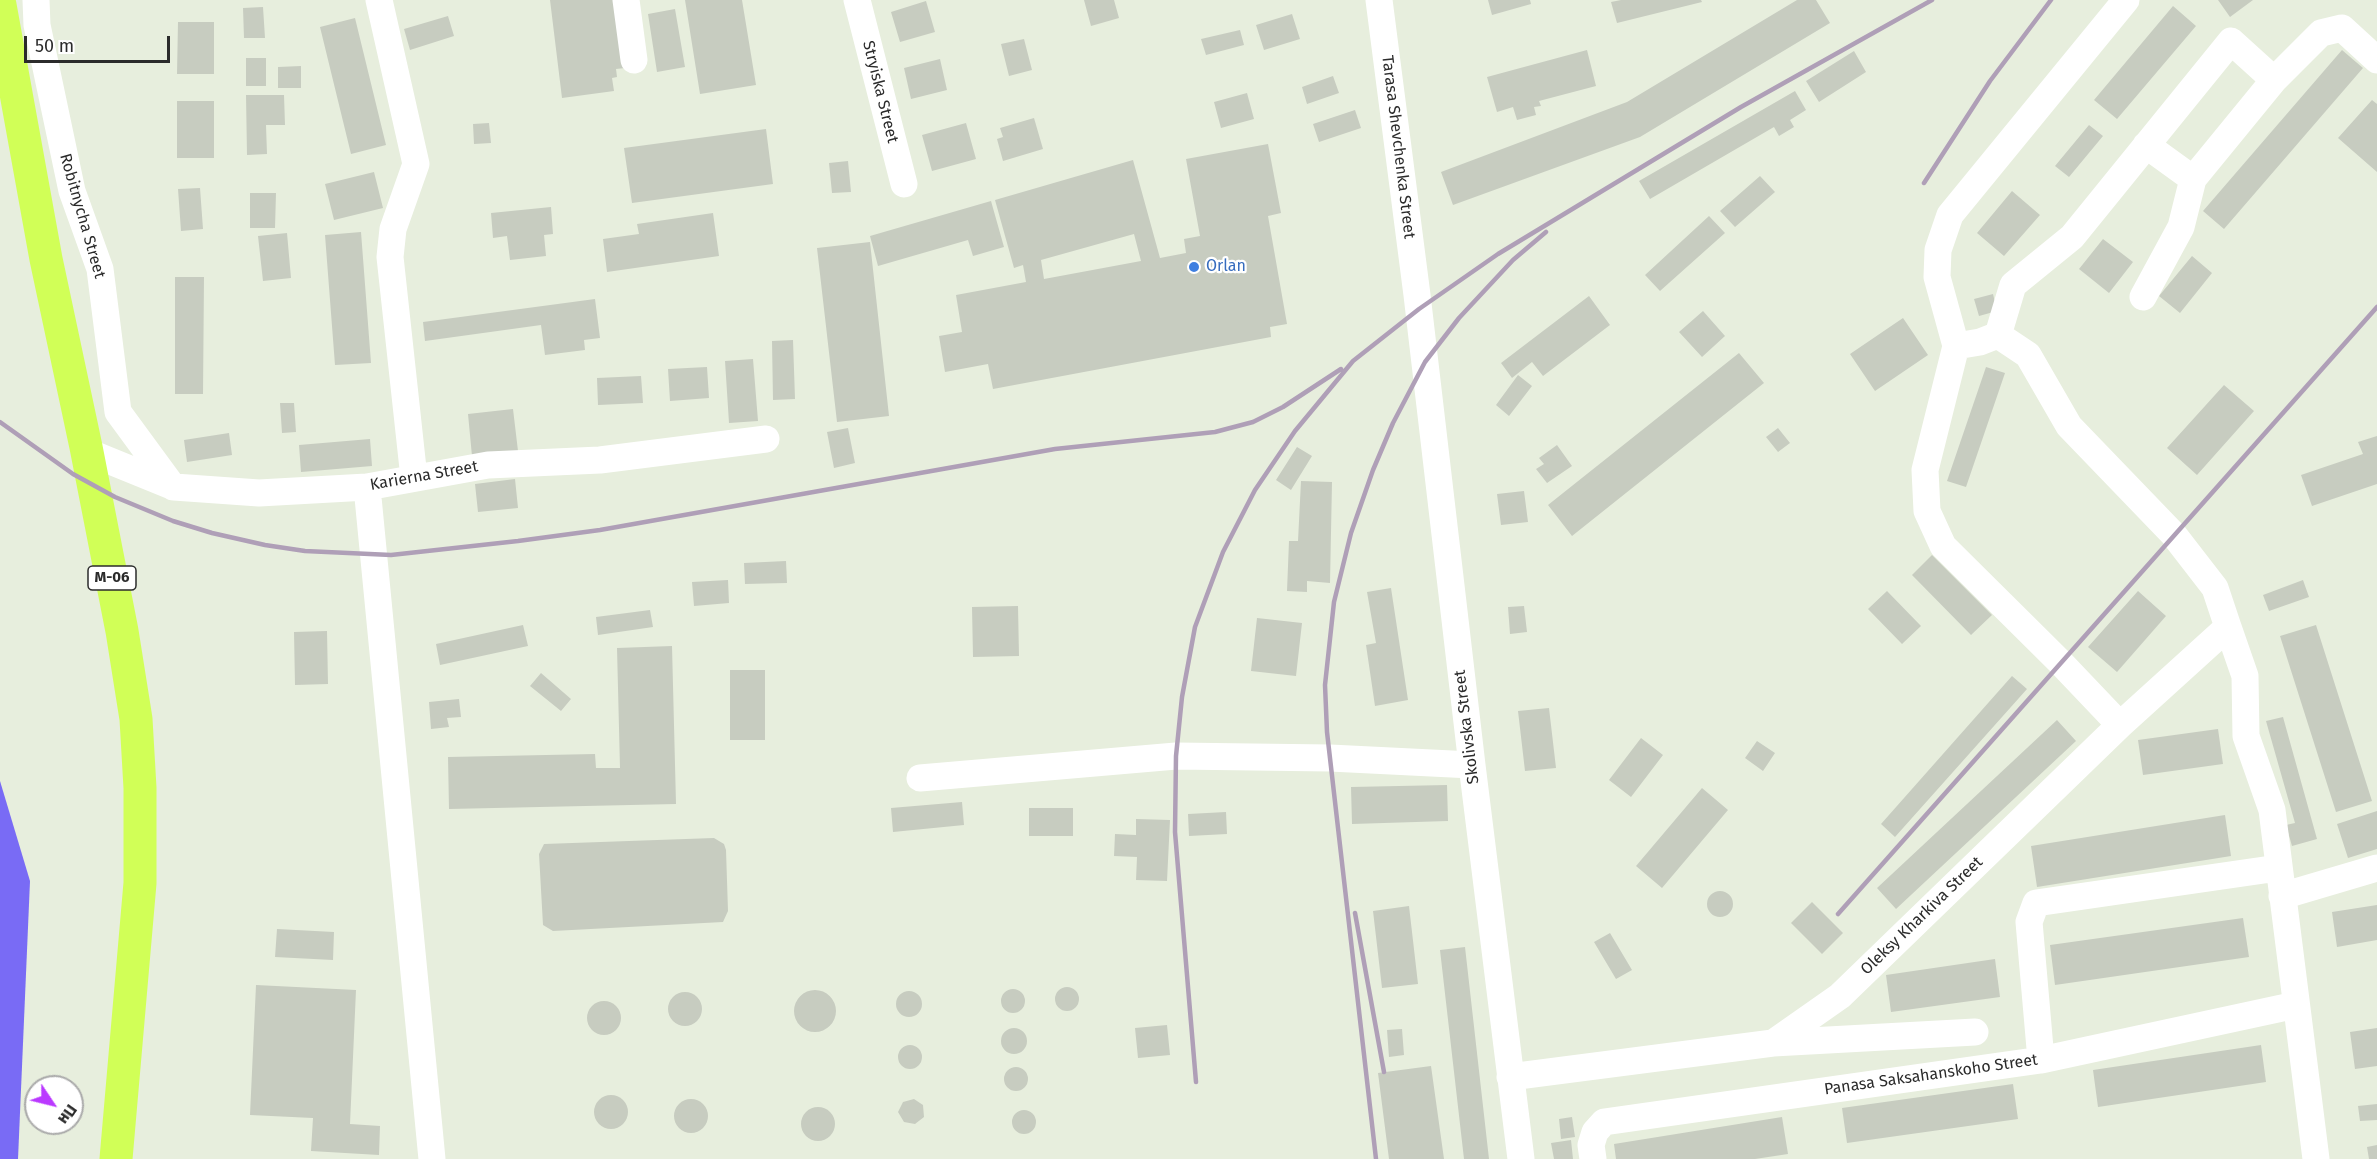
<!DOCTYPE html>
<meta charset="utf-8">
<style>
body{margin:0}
#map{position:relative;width:2377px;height:1159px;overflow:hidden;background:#e7eedd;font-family:"Fira Sans",sans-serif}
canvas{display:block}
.north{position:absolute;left:24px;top:1075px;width:60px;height:60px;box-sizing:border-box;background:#fff;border:2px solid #aaa;border-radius:50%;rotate:125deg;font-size:16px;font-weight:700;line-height:24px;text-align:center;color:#2b2b2b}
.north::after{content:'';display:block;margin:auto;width:21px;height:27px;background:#ba39ff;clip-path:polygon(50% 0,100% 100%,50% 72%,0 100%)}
.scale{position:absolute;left:24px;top:36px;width:146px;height:27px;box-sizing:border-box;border:3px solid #2b2b2b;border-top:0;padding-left:8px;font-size:18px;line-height:21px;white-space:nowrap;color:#2b2b2b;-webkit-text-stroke:4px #fff;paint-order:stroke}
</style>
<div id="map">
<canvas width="2377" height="1159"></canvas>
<div class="north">Пн</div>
<div class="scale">50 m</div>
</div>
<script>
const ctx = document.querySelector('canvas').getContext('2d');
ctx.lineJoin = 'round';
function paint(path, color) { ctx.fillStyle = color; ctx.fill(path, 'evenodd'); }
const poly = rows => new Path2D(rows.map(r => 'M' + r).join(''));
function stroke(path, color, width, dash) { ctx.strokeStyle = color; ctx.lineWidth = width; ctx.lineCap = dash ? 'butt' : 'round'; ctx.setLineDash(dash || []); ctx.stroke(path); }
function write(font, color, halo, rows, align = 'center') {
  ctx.font = font + ' "Fira Sans",sans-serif'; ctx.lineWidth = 4.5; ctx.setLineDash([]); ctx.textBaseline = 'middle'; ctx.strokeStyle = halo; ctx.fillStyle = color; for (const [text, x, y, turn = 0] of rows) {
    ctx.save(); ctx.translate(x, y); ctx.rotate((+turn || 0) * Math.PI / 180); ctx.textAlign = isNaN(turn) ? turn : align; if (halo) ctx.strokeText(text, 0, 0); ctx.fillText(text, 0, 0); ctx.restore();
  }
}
paint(poly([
 [0,781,30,881,18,1159,0,1159]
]), '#796bf5');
paint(poly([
 [550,0,616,0,625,68,616,69,617,77,612,78,614,91,562,98],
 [685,0,742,0,756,85,700,94],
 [1084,0,1114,0,1119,18,1091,26],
 [1488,0,1530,0,1531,4,1492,15],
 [1621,0,1701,0,1702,2,1617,23,1611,2],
 [1797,0,1816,0,1830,23,1640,137,1453,205,1441,172,1627,102],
 [2218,0,2253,0,2230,17],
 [926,1,935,32,900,42,891,12],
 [2173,6,2196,26,2117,119,2094,100],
 [263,7,265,38,244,38,243,8],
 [675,9,685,67,657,72,648,14],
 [1292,14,1300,39,1264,50,1256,25],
 [448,16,454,36,410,50,404,29],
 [355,18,386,145,351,154,320,27],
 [178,22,214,22,214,74,177,74],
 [1240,30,1244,45,1206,55,1201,39],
 [1024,39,1032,70,1009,76,1001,44],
 [1587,50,1596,86,1539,101,1541,106,1534,107,1536,115,1517,120,1513,107,1497,112,1487,77],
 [2342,50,2363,68,2224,229,2203,211],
 [1854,51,1866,72,1819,102,1806,81],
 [246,58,266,58,266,86,246,86],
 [940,59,947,90,911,99,904,68],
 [301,66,301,88,278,88,278,67],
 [1333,76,1339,93,1307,104,1302,87],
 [1795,91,1806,110,1790,120,1794,127,1779,136,1774,127,1650,199,1639,181],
 [1247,93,1254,119,1221,128,1214,102],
 [246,95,284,95,285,125,266,125,267,154,247,155],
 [2372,100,2377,104,2377,172,2338,138],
 [177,101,214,101,214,158,177,158],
 [1355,110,1361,128,1319,142,1313,124],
 [1034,118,1043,149,1003,161,997,139,1003,137,1000,128],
 [489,123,491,143,474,144,473,124],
 [966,123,976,159,932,171,922,135],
 [2089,125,2103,136,2069,177,2055,166],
 [766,129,773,184,632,203,624,148],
 [1268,144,1281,213,1268,216,1287,324,1270,327,1271,337,993,389,988,364,945,372,939,336,962,332,956,295,1026,282,1023,265,1014,268,995,200,1133,160,1160,258,1186,253,1184,239,1200,236,1186,159],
 [1134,234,1141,261,1044,279,1041,260],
 [848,161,851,192,832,193,829,163],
 [374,172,383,208,334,220,325,184],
 [1760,176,1775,192,1735,227,1720,211],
 [200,188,203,229,181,231,178,189],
 [2012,191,2040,215,2004,256,1977,233],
 [250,193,276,193,275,228,250,228],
 [991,201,1004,247,973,256,968,240,878,266,870,236],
 [551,207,553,234,544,235,546,256,510,260,507,236,493,238,491,213],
 [713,213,719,256,607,272,603,239,639,234,637,224],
 [1709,216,1725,233,1660,291,1645,275],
 [361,232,371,363,335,365,325,235],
 [287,233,291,278,263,281,258,236],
 [2103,239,2133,262,2109,293,2079,269],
 [870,242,889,416,837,422,817,248],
 [2192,256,2212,273,2180,313,2159,296],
 [175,277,204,277,203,394,175,394],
 [1993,294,1997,311,1979,316,1974,299],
 [1589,296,1610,325,1543,376,1532,362,1512,378,1501,363],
 [595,299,600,338,584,340,585,350,545,355,541,325,425,341,423,322],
 [1703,311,1725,336,1702,357,1679,332],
 [1903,318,1928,355,1875,391,1850,354],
 [793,340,795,399,773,400,772,341],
 [1739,353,1764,383,1572,536,1548,505],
 [753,359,758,421,729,423,725,361],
 [707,367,709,398,670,401,668,369],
 [1986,367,2005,373,1966,487,1947,481],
 [1518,375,1532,386,1509,416,1496,405],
 [641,376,643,403,598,405,597,378],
 [2224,385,2254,411,2197,475,2167,448],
 [280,403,294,403,296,432,282,433],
 [513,409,518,451,472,456,468,414],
 [848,428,855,463,834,468,827,432],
 [1778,428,1790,443,1778,452,1766,437],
 [229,433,232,455,187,462,184,440],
 [2377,436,2377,484,2312,506,2301,475,2363,454,2358,442],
 [370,439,372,466,301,472,299,445],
 [1557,445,1572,466,1547,483,1536,469,1544,464,1539,458],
 [1297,447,1312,456,1291,490,1276,480],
 [515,479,518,508,478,512,475,484],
 [1301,481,1332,482,1330,583,1307,581,1307,592,1287,591,1289,541,1298,541],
 [1524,491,1528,522,1501,525,1497,494],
 [1932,555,1992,615,1971,635,1912,575],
 [786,561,787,583,745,584,744,563],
 [728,580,729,603,694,606,692,582],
 [2303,580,2309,597,2269,611,2263,595],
 [1391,588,1408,700,1375,706,1366,645,1376,643,1367,592],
 [1887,591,1921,626,1902,644,1868,609],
 [2138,591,2166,616,2117,672,2088,647],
 [1018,606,1019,656,973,657,972,607],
 [1524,606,1527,632,1510,634,1508,607],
 [650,610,653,627,598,635,596,617],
 [1257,618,1302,623,1296,676,1251,671],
 [523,625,528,646,440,665,436,644],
 [2316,625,2372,801,2336,812,2280,636],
 [327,631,328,684,295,685,294,632],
 [672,646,676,804,449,809,448,757,595,754,596,768,620,768,617,648],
 [730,670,765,670,765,740,730,740],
 [541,673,571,699,561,711,530,686],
 [2012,676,2027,689,1895,837,1881,824],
 [459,699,461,717,447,718,449,727,431,729,429,702],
 [1549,708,1556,768,1525,771,1518,711],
 [2283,717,2317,839,2292,846,2286,825,2295,823,2266,721],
 [2057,720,2076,741,1896,909,1877,888],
 [2218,729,2223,764,2143,775,2138,740],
 [1641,738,1663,755,1631,797,1609,780],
 [1757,741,1775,753,1763,771,1745,758],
 [1447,785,1448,821,1352,824,1351,787],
 [1702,788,1728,810,1662,888,1636,866],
 [962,802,964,825,893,832,891,808],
 [1029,808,1073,808,1073,836,1029,836],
 [2377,811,2377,849,2348,858,2337,824],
 [1226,812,1227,834,1189,836,1188,814],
 [2225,815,2231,856,2037,887,2031,846],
 [1136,819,1170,820,1167,881,1136,880,1137,857,1114,856,1115,834,1136,835],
 [714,838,724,844,726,850,728,911,723,922,553,931,543,925,539,854,544,844],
 '1707 904a13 13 0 1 1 26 0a13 13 0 1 1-26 0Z',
 [1812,902,1843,933,1822,954,1791,923],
 [2377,905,2377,940,2337,947,2332,912],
 [1409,906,1418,984,1382,988,1373,911],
 [2243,918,2249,957,2055,985,2050,945],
 [277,929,334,932,333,960,275,957],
 [1610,933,1632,970,1616,979,1594,942],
 [1465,947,1489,1159,1464,1159,1440,950],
 [1995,959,2000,997,1891,1012,1886,975],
 [256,985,356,990,350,1124,380,1126,379,1155,311,1151,313,1118,250,1115],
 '1055 999a12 12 0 1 1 24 0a12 12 0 1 1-24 0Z',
 '1001 1001a12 12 0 1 1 24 0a12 12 0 1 1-24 0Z',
 '794 1011a21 21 0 1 1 42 0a21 21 0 1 1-42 0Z',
 '896 1004a13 13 0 1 1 26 0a13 13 0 1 1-26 0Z',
 '668 1009a17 17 0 1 1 34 0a17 17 0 1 1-34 0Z',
 '587 1018a17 17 0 1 1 34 0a17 17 0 1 1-34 0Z',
 [1167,1025,1170,1055,1138,1058,1135,1028],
 [2377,1028,2377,1066,2355,1069,2350,1032],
 '1001 1041a13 13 0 1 1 26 0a13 13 0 1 1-26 0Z',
 [1402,1029,1404,1055,1389,1057,1387,1030],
 '898 1057a12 12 0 1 1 24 0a12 12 0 1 1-24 0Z',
 [2261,1045,2266,1082,2098,1107,2093,1070],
 [1431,1066,1444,1159,1389,1159,1378,1073],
 '1004 1079a12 12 0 1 1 24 0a12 12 0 1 1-24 0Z',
 [2013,1084,2018,1119,1847,1143,1842,1108],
 '594 1112a17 17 0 1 1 34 0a17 17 0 1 1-34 0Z',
 '674 1116a17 17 0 1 1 34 0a17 17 0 1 1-34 0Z',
 [914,1099,923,1105,924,1117,915,1124,904,1122,898,1112,903,1102],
 [2377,1104,2377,1120,2360,1121,2358,1106],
 '801 1124a17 17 0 1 1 34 0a17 17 0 1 1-34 0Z',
 '1012 1122a12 12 0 1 1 24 0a12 12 0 1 1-24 0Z',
 [1572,1117,1575,1137,1561,1139,1559,1119],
 [1782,1117,1788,1154,1755,1159,1616,1159,1614,1144],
 [1571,1140,1573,1159,1554,1159,1551,1143],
 [2377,1145,2377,1159,2369,1159,2367,1147]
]), '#c7ccc0');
stroke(poly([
 [36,0,37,25,72,191,100,269,118,412,173,487],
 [379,0,416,164,393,229,390,257,414,478],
 [626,0,634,60],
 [857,0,904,184],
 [1379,0,1417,295,1472,765,1521,1159],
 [2146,145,2193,179],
 [2143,297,2181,227,2193,179,2274,80,2321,33,2342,28,2377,60],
 [1998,335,2013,285,2072,237,2231,41,2274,80],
 [88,452,174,487,259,493,367,487,488,465,600,460,766,439],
 [367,487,432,1159],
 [2228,627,2245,676,2246,736,2272,810,2316,1159],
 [2120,725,2061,663,1943,546,1927,511,1925,470,1956,346,1937,277,1938,250,1950,215,2126,0],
 [920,778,1176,756,1330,758,1472,765],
 [2282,896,2377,868],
 [1773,1043,1975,1032],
 [2041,1060,2029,922,2036,903,2278,868],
 [1510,1077,1773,1043,1840,996,2120,725,2228,627,2215,588,2174,535,2069,426,2028,355,1998,335,1980,342,1956,346],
 [1593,1159,1591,1145,1595,1132,1604,1122,2041,1060,2296,1005]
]), '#fff', 27);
stroke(poly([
 [0,5,46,259,86,447,122,631,136,719,140,788,140,883,116,1159]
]), '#d1ff57', 33);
stroke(poly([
 [1924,183,1990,81,2051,0],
 [0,422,73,474,115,497,173,521,212,533,265,545,305,551,391,555,518,541,600,530,1055,449,1215,432,1253,422,1283,407,1341,369],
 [1355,913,1384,1072],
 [1838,914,2377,307],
 [1196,1082,1175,832,1176,756,1182,697,1195,627,1223,552,1255,490,1295,431,1353,361,1419,309,1498,254,1741,107,1932,0],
 [1376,1159,1327,732,1325,685,1334,602,1351,533,1373,470,1393,423,1425,362,1459,318,1513,260,1546,232]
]), '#af9fb7', 4.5);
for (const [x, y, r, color] of [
 [1194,267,6,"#3f7fe0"]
]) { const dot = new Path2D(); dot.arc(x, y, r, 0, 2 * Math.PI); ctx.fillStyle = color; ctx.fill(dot); stroke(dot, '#fff', 2); }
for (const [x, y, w] of [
 [112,578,48]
]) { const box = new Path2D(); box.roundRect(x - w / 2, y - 12, w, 24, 4.5); ctx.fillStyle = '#fff'; ctx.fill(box); stroke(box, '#2b2b2b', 1.5); }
write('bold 15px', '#2b2b2b', null, [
 ["М-06",112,578]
]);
write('16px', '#2b2b2b', '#fff', [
 ["Stryiska Street",880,92,76],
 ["Tarasa Shevchenka Street",1398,147,83],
 ["Robitnycha Street",82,216,74],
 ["Karierna Street",424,476,-10],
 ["Skolivska Street",1467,727,-97],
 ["Oleksy Kharkiva Street",1922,916,-44],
 ["Panasa Saksahanskoho Street",1931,1075,-8]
]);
write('16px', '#366cbe', '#fff', [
 ["Orlan",1206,267]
], 'left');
</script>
